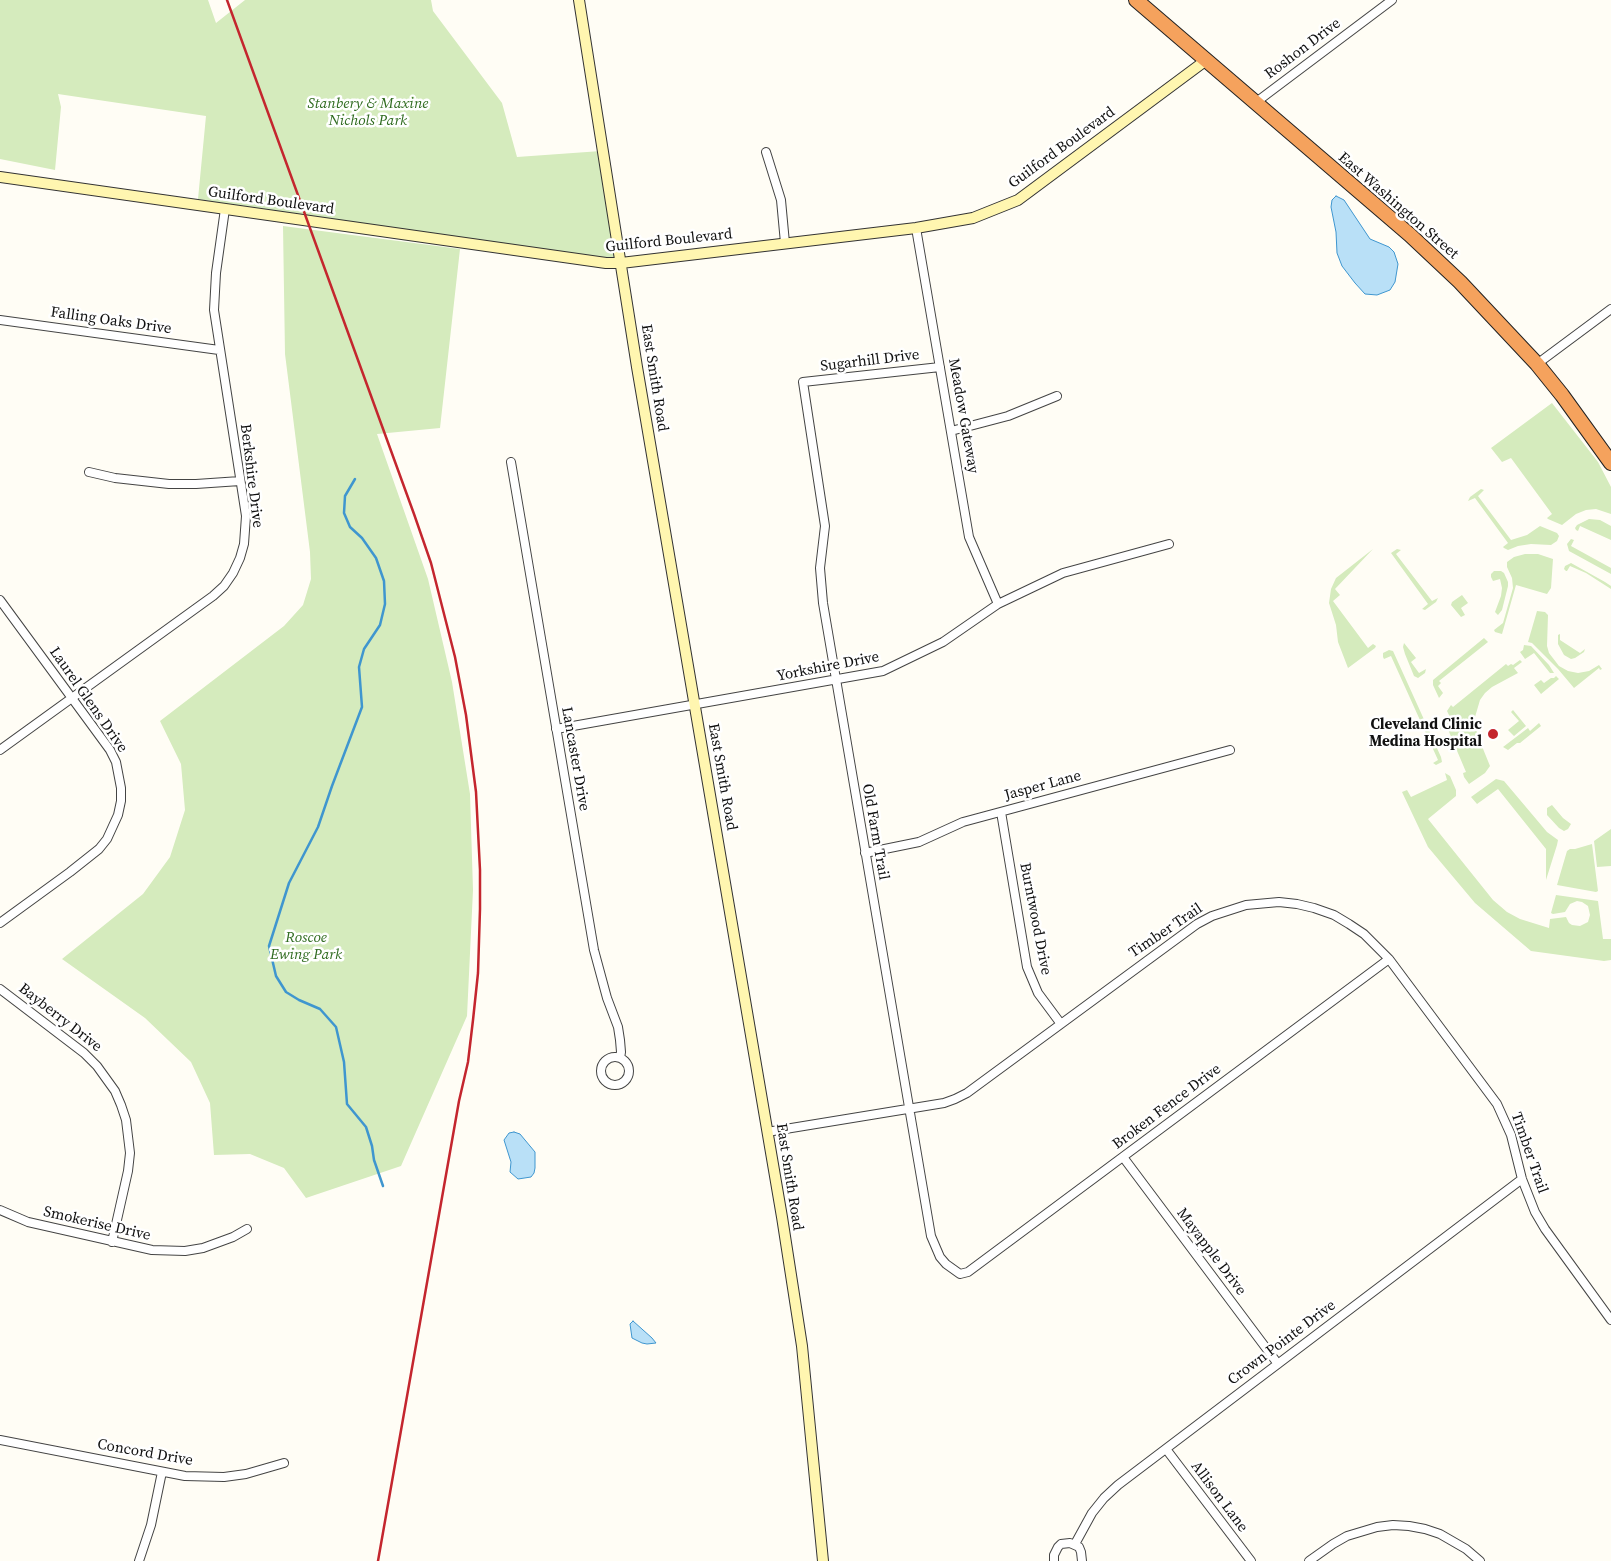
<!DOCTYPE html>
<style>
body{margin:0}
canvas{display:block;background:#fffdf5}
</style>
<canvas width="1611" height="1561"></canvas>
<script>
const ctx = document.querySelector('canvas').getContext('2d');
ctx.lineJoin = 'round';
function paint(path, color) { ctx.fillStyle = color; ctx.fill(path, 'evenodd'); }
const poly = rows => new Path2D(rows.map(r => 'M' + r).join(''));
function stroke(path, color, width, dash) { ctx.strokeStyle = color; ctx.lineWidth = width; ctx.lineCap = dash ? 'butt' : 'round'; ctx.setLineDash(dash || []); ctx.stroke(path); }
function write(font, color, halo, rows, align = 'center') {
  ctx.font = font + ' "Source Serif 4",serif'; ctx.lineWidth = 5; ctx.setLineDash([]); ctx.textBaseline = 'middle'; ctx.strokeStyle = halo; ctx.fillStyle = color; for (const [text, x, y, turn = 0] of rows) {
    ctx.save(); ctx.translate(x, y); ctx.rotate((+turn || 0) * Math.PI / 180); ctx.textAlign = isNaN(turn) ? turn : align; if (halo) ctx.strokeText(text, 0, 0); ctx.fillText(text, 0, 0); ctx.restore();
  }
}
paint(poly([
 [0,0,208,0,216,23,245,0,431,0,433,11,502,103,517,157,601,151,618,261,365,227,198,199,206,116,58,94,61,107,55,170,0,159],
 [283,226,460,249,440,428,377,434,428,579,452,682,470,794,473,890,467,1016,401,1166,306,1198,284,1168,250,1154,214,1155,210,1103,191,1062,145,1018,62,959,143,894,170,857,185,810,181,764,160,721,284,626,303,605,311,579,310,552,285,354],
 [1552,403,1598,462,1611,487,1611,514,1596,509,1586,510,1576,514,1562,525,1548,519,1547,518,1552,514,1511,458,1502,462,1491,448],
 [1481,489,1484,490,1478,496,1511,540,1527,535,1540,526,1557,533,1559,536,1557,541,1551,545,1531,544,1518,546,1508,550,1504,548,1503,547,1508,543,1475,498,1468,501,1470,497],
 [1589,519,1600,520,1611,526,1611,540,1580,526,1578,531,1576,530,1575,528,1577,525],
 [1571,539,1574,540,1571,546,1611,568,1611,574,1569,551,1567,544],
 [1373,549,1335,589,1340,595,1333,601,1368,648,1373,644,1376,646,1375,648,1348,668,1338,642,1336,625,1329,603,1331,589,1336,578],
 [1397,549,1401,550,1396,554,1432,601,1438,598,1436,602,1425,610,1422,609,1428,604,1391,553],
 [1525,554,1538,554,1553,559,1551,588,1547,594,1516,585,1502,634,1495,632,1494,630,1503,623,1513,588,1512,578,1507,567,1507,562,1514,557],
 [1571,563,1605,582,1611,586,1611,589,1586,573,1570,566,1567,571,1566,571,1564,569,1565,566],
 [1494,571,1501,571,1504,573,1508,582,1508,586,1502,610,1498,615,1495,612,1501,596,1502,588,1500,579,1493,581,1491,577,1491,574],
 [1462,595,1468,603,1461,608,1465,615,1461,617,1451,605,1452,602],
 [1537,611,1545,612,1548,615,1547,646,1549,653,1559,666,1568,671,1578,673,1589,671,1599,665,1602,669,1600,670,1599,668,1574,688,1558,669,1532,643,1528,642],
 [1560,634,1560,640,1580,653,1585,649,1584,652,1575,658,1571,659,1564,655,1558,644,1558,635],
 [1484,638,1488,642,1439,681,1441,683,1438,686,1443,693,1439,698,1433,685,1433,680],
 [1404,643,1416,658,1411,662,1419,673,1426,669,1425,673,1418,678,1414,676,1405,654,1403,647],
 [1524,645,1531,646,1549,665,1554,673,1550,673,1534,653,1525,659,1520,652,1523,650],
 [1389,650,1393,651,1441,757,1442,762,1436,765,1433,763,1438,760,1391,656,1384,659,1383,657,1383,653],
 [1520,660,1522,662,1514,668,1518,673,1492,687,1485,693,1480,700,1475,717,1476,725,1477,734,1490,766,1485,773,1469,784,1464,777,1463,773,1466,772,1447,727,1439,730,1435,719,1437,718,1443,724,1450,717,1447,711,1451,705,1453,707,1506,664,1508,666,1511,664,1513,665],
 [1556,676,1559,679,1541,694,1534,685,1541,680,1544,683,1551,678,1554,678],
 [1513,710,1526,726,1514,736,1508,730,1519,721,1511,712],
 [1539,723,1541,726,1520,743,1517,743,1508,750,1503,747,1528,728,1530,731],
 [1445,773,1450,776,1456,790,1456,796,1428,819,1493,900,1507,912,1520,919,1549,928,1550,919,1566,917,1569,923,1572,925,1580,926,1588,922,1590,915,1588,906,1582,902,1577,901,1570,904,1565,912,1553,914,1551,913,1556,895,1598,901,1603,939,1611,939,1611,960,1604,961,1531,951,1475,903,1428,847,1402,792,1407,790,1411,797,1447,780],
 [1496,779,1504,781,1547,832,1558,840,1557,845,1546,880,1546,849,1498,789,1477,804,1471,797],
 [1552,805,1563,818,1571,824,1568,829,1564,831,1559,828,1547,815,1547,808],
 [1611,829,1611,866,1597,867,1594,841],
 [1592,844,1598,891,1596,892,1557,885,1567,851,1570,849,1575,849]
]), '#d5ebbd');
const water = poly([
 [1336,196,1344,200,1370,239,1389,247,1394,252,1398,264,1395,282,1390,290,1377,295,1365,294,1355,283,1342,266,1337,253,1336,232,1331,207,1332,200,1336,196],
 [514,1132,520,1134,535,1152,535,1168,534,1173,531,1177,518,1179,510,1172,511,1162,504,1140,509,1133,514,1132],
 [633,1321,652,1338,656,1343,647,1344,642,1343,632,1338,630,1324,633,1321]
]);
paint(water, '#b9e0f7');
stroke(water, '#3f96cf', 1);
stroke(poly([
 [355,479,345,496,344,513,350,527,362,538,376,558,384,581,385,604,380,625,364,649,359,667,362,707,332,786,318,827,289,883,269,946,276,976,286,992,299,1000,320,1009,336,1027,344,1062,347,1104,366,1127,372,1146,374,1160,383,1186]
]), '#3f96cf', 2.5);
const street = poly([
 [1255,103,1392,0],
 [766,152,781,200,785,243],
 [916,228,969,537,998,604],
 [0,320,219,350],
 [1537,364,1611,309],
 [940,367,803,382,825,526,820,568,823,603,931,1236,940,1257,946,1264,960,1274,968,1272,1389,959],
 [951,431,1008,416,1057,396],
 [511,462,594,950,607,998,618,1027,620,1040,621,1052,620,1058],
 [89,472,115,478,169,484,196,484,240,481],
 [0,600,110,750,116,762,121,788,121,801,118,815,107,839,99,849,70,872,0,923],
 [556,729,883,671,943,642,998,604,1063,573,1169,544],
 [0,750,213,596,224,586,233,573,240,558,244,544,246,516,214,310,216,273,225,209],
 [1001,812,1027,967,1038,993,1061,1024],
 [865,853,919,842,963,822,1230,750],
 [0,989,84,1053,97,1066,115,1091,121,1105,126,1120,130,1153,128,1171,112,1242],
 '601 1071a14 14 0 1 1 28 0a14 14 0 1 1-28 0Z',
 [767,1132,944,1103,955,1099,967,1093,1197,924,1212,916,1246,905,1279,902,1297,904,1314,908,1334,915,1349,924,1364,934,1389,959,1497,1104,1511,1135,1522,1179,1535,1212,1545,1229,1611,1320],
 [1123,1157,1278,1364],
 [0,1210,28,1222,152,1250,185,1251,203,1248,233,1237,247,1229],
 [0,1440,185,1476,224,1477,246,1474,284,1463],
 [1166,1449,1251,1561],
 [1075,1544,1092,1513,1104,1498,1118,1485,1522,1179],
 [139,1561,151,1525,162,1472],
 [1054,1561,1054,1555,1058,1547,1061,1544,1070,1543,1079,1547,1081,1552,1082,1561],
 [1309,1561,1333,1544,1347,1536,1377,1527,1393,1525,1409,1526,1425,1529,1440,1534,1466,1549,1480,1561]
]);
const secondary = poly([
 [579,0,637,367,782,1217,802,1346,823,1561],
 [0,177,606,263,621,263,916,228,973,218,1018,200,1205,61]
]);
const highway = poly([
 [1136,0,1410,235,1460,282,1537,364,1562,395,1611,463]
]);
stroke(street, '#444', 10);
stroke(secondary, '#333', 12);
stroke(highway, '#222', 16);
stroke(street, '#fff', 8);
stroke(secondary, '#fff6b0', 10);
stroke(highway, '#f5a25d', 14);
stroke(poly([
 [227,0,414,514,431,563,455,657,466,715,476,792,480,870,480,909,478,973,473,1020,468,1062,459,1101,378,1561]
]), '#c4262e', 2.5);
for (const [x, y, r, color] of [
 [1493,734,6,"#c4262e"]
]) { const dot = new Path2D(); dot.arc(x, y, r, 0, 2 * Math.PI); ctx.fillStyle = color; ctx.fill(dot); stroke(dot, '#fff', 2); }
write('15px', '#111', '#fff', [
 ["Roshon Drive",1303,49,-37],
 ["Guilford Boulevard",1062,148,-36],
 ["Guilford Boulevard",271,201,8],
 ["East Washington Street",1398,206,41],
 ["Guilford Boulevard",669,241,-6],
 ["Falling Oaks Drive",111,321,8],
 ["Sugarhill Drive",870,361,-7],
 ["East Smith Road",654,378,81],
 ["Meadow Gateway",963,416,80],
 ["Berkshire Drive",251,476,83],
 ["Yorkshire Drive",828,667,-11],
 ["Laurel Glens Drive",88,700,55],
 ["Lancaster Drive",575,759,80],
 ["East Smith Road",722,777,80],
 ["Jasper Lane",1043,786,-15],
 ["Old Farm Trail",875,832,80],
 ["Burntwood Drive",1035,919,79],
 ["Timber Trail",1166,931,-34],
 ["Bayberry Drive",60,1018,38],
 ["Broken Fence Drive",1167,1107,-37],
 ["Timber Trail",1529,1153,71],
 ["East Smith Road",789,1177,81],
 ["Smokerise Drive",97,1224,13],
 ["Mayapple Drive",1211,1252,53],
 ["Crown Pointe Drive",1282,1343,-37],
 ["Concord Drive",145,1453,10],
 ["Allison Lane",1219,1497,53]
]);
write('italic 15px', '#2f6b1f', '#fff', [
 ["Stanbery & Maxine",368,104],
 ["Nichols Park",368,121],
 ["Roscoe",306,938],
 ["Ewing Park",306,955]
]);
write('bold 15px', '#111', '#fff', [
 ["Cleveland Clinic",1482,725],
 ["Medina Hospital",1482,742]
], 'right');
</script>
